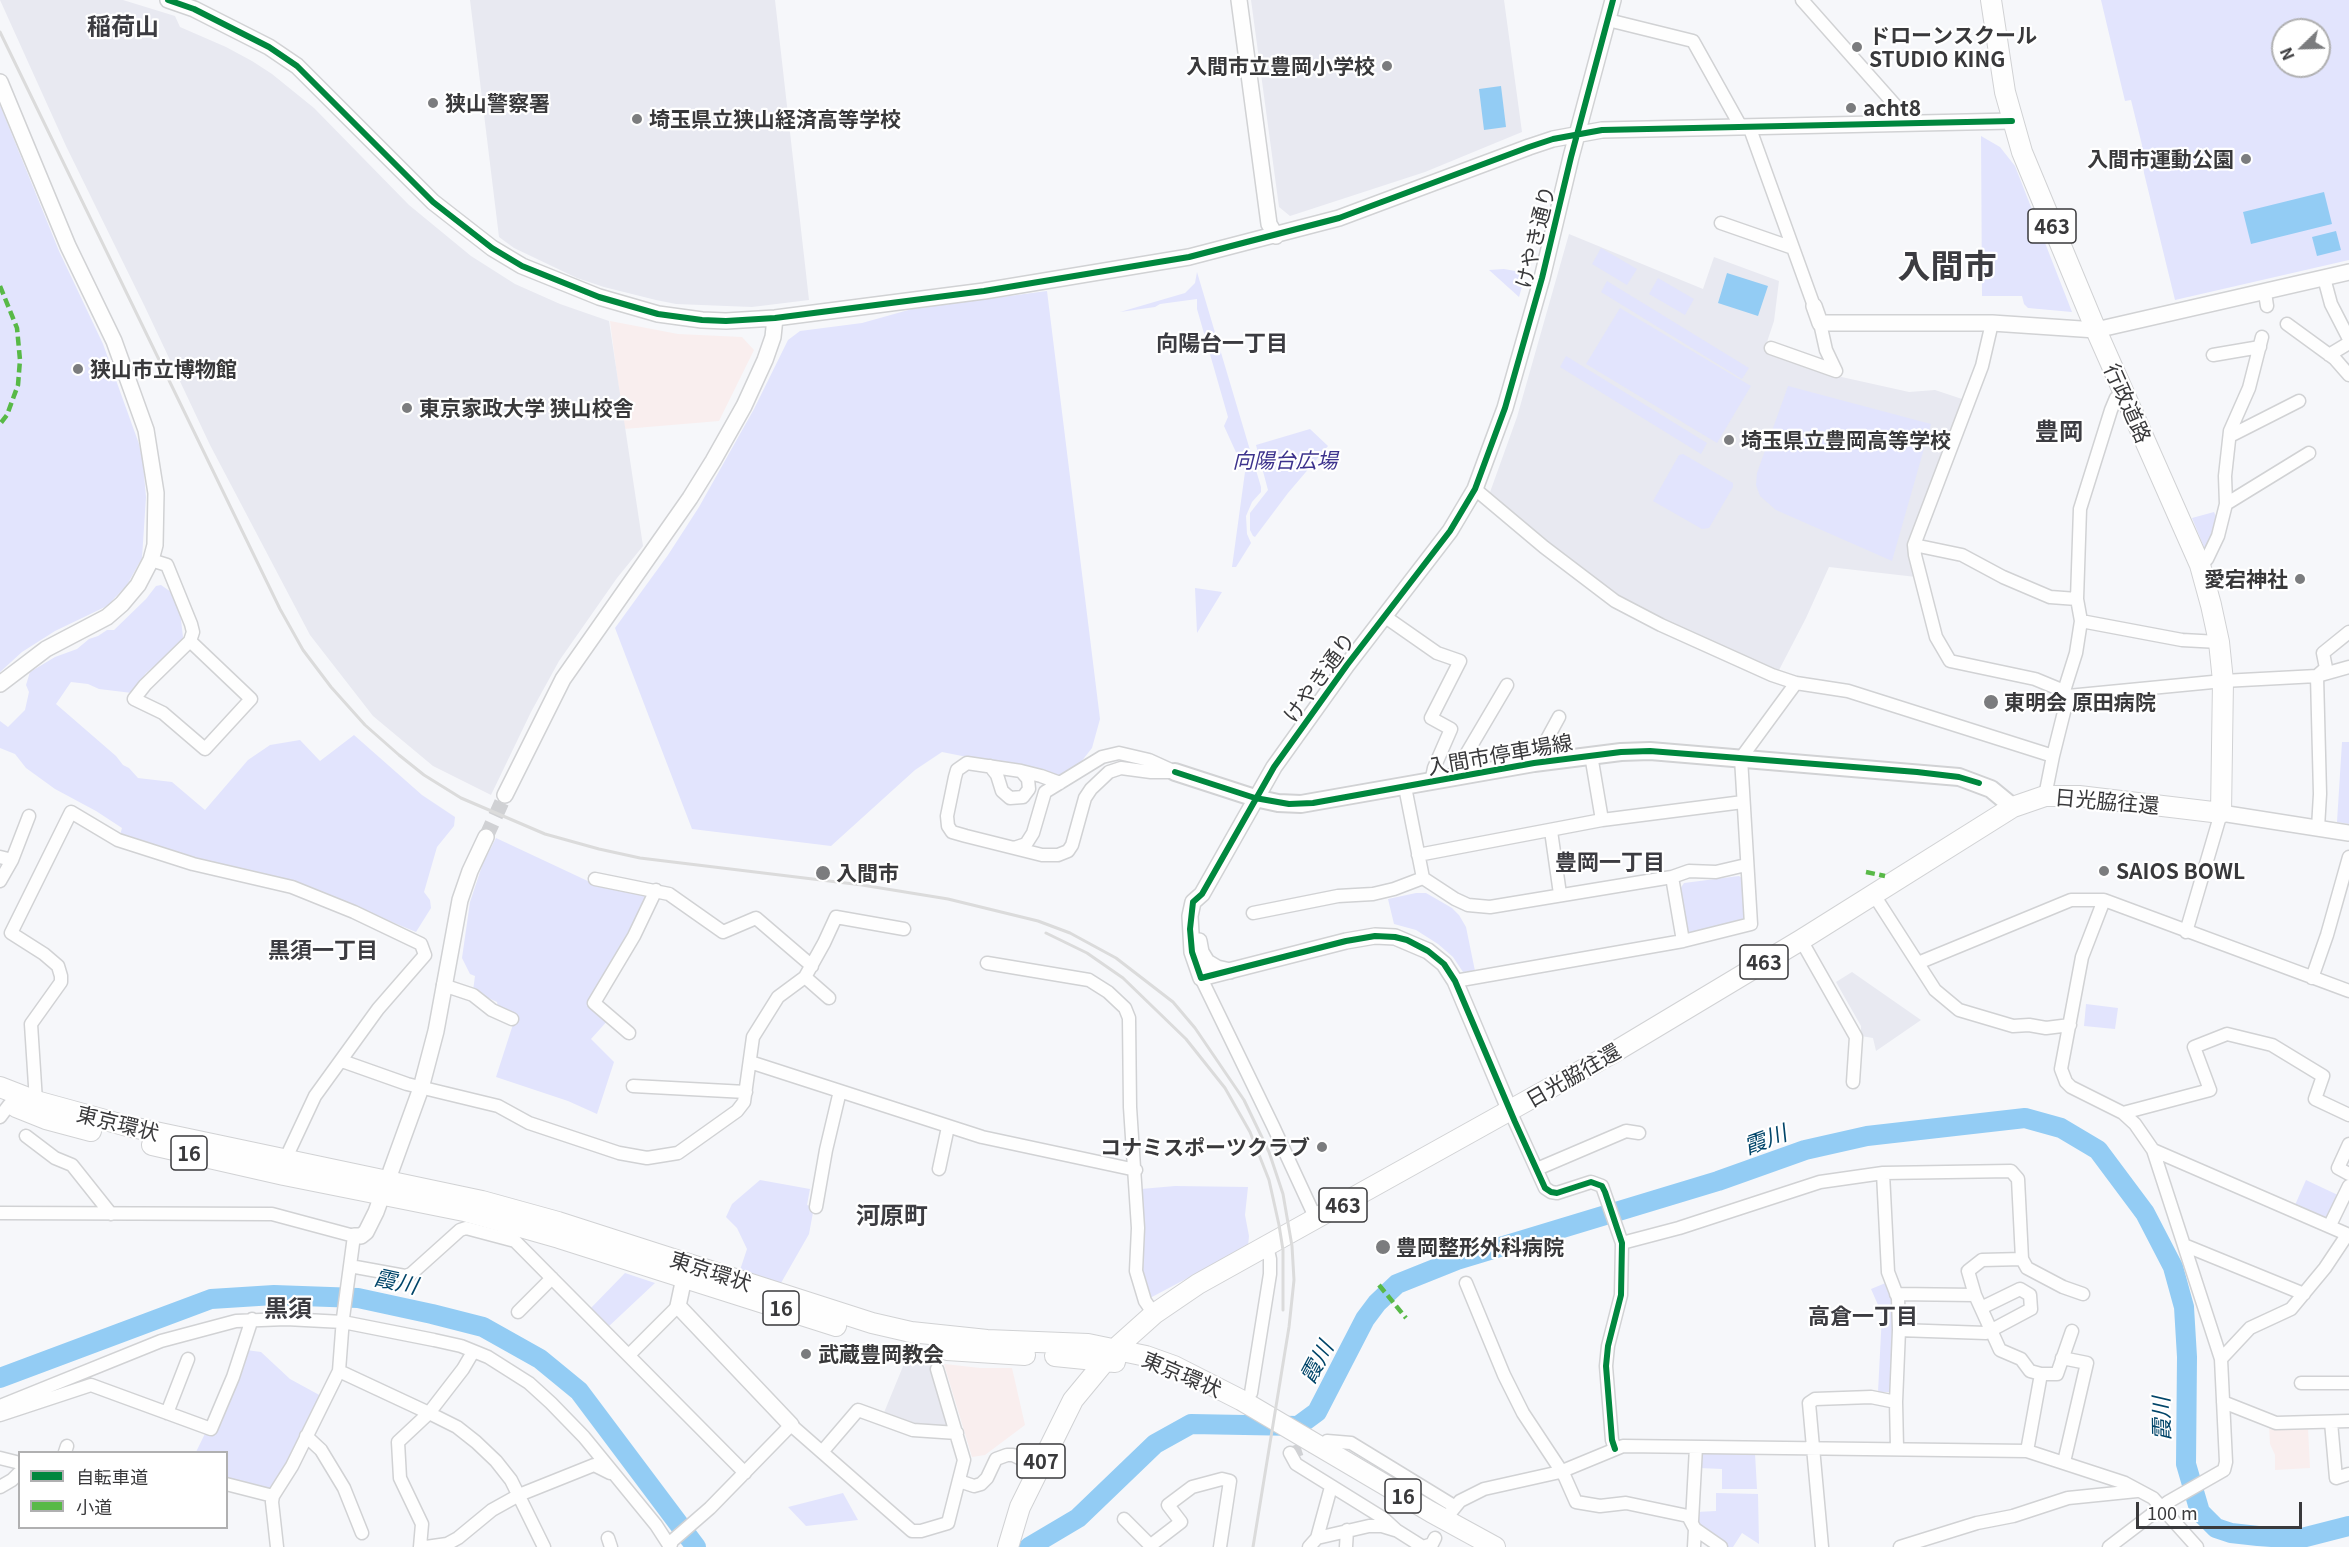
<!DOCTYPE html>
<meta charset="utf-8">
<style>
body{margin:0}
#map{position:relative;width:2349px;height:1547px;overflow:hidden;background:#f6f7fa;font-family:Georgia,"Noto Sans JP",serif}
canvas{display:block}
.legend{position:absolute;left:18px;top:1451px;width:210px;height:78px;box-sizing:border-box;background:#fff;border:2px solid #b0b0b1;margin:0;padding:8px 10px;list-style:none;font-size:18px;color:#39393b}
.legend li{display:flex;align-items:center;gap:12px;height:30px}
.legend b{width:30px;border:2px solid #b0b0b1}
.north{position:absolute;left:2271px;top:18px;width:60px;height:60px;box-sizing:border-box;background:#fff;border:2px solid #b0b0b1;border-radius:50%;rotate:247deg;font-size:16px;font-weight:700;line-height:24px;text-align:center;color:#39393b}
.north::after{content:'';display:block;margin:auto;width:21px;height:27px;background:#7b7c7e;clip-path:polygon(50% 0,100% 100%,50% 72%,0 100%)}
.scale{position:absolute;left:2136px;top:1502px;width:166px;height:27px;box-sizing:border-box;border:3px solid #39393b;border-top:0;padding-left:8px;font-size:18px;line-height:21px;white-space:nowrap;color:#39393b;-webkit-text-stroke:4px #fff;paint-order:stroke}
</style>
<div id="map">
<canvas width="2349" height="1547"></canvas>
<ul class="legend">
<li><b style="height:8px;background:#00873e"></b>自転車道</li>
<li><b style="height:8px;background:#58b947"></b>小道</li>
</ul>
<div class="north">N</div>
<div class="scale">100 m</div>
</div>
<script>
const ctx = document.querySelector('canvas').getContext('2d');
ctx.lineJoin = 'round';
function paint(path, color) { ctx.fillStyle = color; ctx.fill(path, 'evenodd'); }
const poly = rows => new Path2D(rows.map(r => 'M' + r).join(''));
function stroke(path, color, width, dash) { ctx.strokeStyle = color; ctx.lineWidth = width; ctx.lineCap = dash ? 'butt' : 'round'; ctx.setLineDash(dash || []); ctx.stroke(path); }
function write(font, color, halo, rows, align = 'center') {
  ctx.font = font + ' Georgia,"Noto Sans JP",serif'; ctx.lineWidth = 4.5; ctx.setLineDash([]); ctx.textBaseline = 'middle'; ctx.strokeStyle = halo; ctx.fillStyle = color; for (const [text, x, y, turn = 0] of rows) {
    ctx.save(); ctx.translate(x, y); ctx.rotate((+turn || 0) * Math.PI / 180); ctx.textAlign = isNaN(turn) ? turn : align; if (halo) ctx.strokeText(text, 0, 0); ctx.fillText(text, 0, 0); ctx.restore();
  }
}
paint(poly([
 [610,321,678,334,742,337,754,350,719,421,624,429],
 [944,1364,980,1368,1012,1368,1025,1425,985,1455,972,1457],
 [2269,1425,2308,1428,2310,1468,2275,1470,2275,1455,2270,1444]
]), '#f9eeee');
paint(poly([
 [0,0,123,0,175,16,180,27,226,47,252,61,272,74,314,108,409,205,471,256,515,284,560,304,609,321,643,546,617,578,559,661,531,712,491,795,433,766,373,716,310,635,210,445,145,307,66,146],
 [470,0,775,0,809,300,752,307,676,304,656,300,604,287,577,278,514,248,499,237],
 [1251,0,1504,0,1522,132,1425,172,1290,216,1279,207],
 [1569,234,1703,289,1714,257,1779,281,1774,321,1765,348,1837,376,1909,392,1935,390,1965,400,1908,544,1916,577,1829,567,1806,618,1778,672,1646,613,1609,590,1489,495,1517,417],
 [1852,972,1921,1020,1876,1051,1873,1038,1861,1036,1861,1026,1836,982],
 [906,1359,930,1363,950,1424,945,1429,913,1427,883,1415]
]), '#e8e9f1');
paint(poly([
 [2101,0,2349,0,2349,260,2175,300,2144,173,2142,145,2131,100,2125,101],
 [2283,30,2319,30,2319,66,2283,66],
 [0,105,59,251,103,344,139,444,143,463,146,497,142,558,127,585,107,606,55,631,22,652,0,672],
 [1981,136,2000,147,2015,166,2072,312,2028,308,2024,304,2022,296,1982,296],
 [1601,248,1637,269,1627,285,1592,264],
 [1504,269,1526,273,1519,297,1489,270],
 [1197,272,1261,487,1261,492,1252,502,1246,516,1247,534,1251,543,1236,567,1232,567,1245,472,1224,426,1228,417,1197,309,1197,299,1160,304,1155,307,1120,312,1185,293,1195,283],
 [1658,278,1694,299,1685,315,1649,294],
 [1607,281,1749,368,1742,379,1601,292],
 [1047,291,1100,719,1092,748,1077,767,1063,776,942,752,915,770,831,846,692,829,615,628,668,555,699,507,754,409,788,340,800,331,862,323,912,309],
 [1620,308,1751,386,1717,443,1586,364],
 [1566,356,1707,443,1701,454,1560,367],
 [1788,386,1931,424,1892,561,1776,510,1760,496,1756,485,1757,473],
 [1310,429,1328,446,1288,493,1255,537,1253,536,1250,530,1250,513,1268,490,1256,445],
 [1683,454,1733,483,1733,487,1709,528,1702,529,1653,501,1679,455],
 [2214,512,2218,521,2214,535,2205,550,2192,518],
 [161,585,171,592,180,611,183,637,181,644,146,673,132,693,99,689,88,684,71,682,56,704,116,756,123,765,129,768,138,778,172,782,205,810,248,760,270,745,300,740,320,761,354,735,422,795,455,817,454,826,437,847,424,892,430,900,431,908,416,932,293,881,196,858,120,835,122,828,96,811,55,789,26,768,15,754,0,748,0,721,8,727,25,710,29,692,26,685,30,672,55,657,77,649,89,639,98,636,107,630,114,630,146,599,156,586],
 [1195,588,1222,592,1197,633],
 [2342,742,2349,742,2349,824,2337,822],
 [496,838,592,883,649,895,649,899,591,1003,609,1019,591,1039,614,1062,597,1114,568,1101,496,1077,516,1015,498,1008,497,1002,473,991,475,976,470,974,462,958,470,902,483,863],
 [1739,876,1743,879,1745,916,1743,920,1691,933,1687,930,1680,889,1684,883],
 [1416,893,1426,893,1433,897,1452,908,1459,915,1466,927,1475,971,1463,972,1453,957,1438,944,1416,930,1394,924,1388,899],
 [2086,1004,2118,1008,2115,1029,2084,1026],
 [760,1180,810,1189,807,1205,814,1207,809,1234,781,1283,740,1270,747,1249,737,1228,726,1217,732,1204],
 [2306,1180,2340,1196,2328,1216,2324,1218,2295,1205],
 [1175,1186,1248,1187,1245,1215,1249,1236,1248,1246,1150,1298,1139,1272,1141,1189],
 [625,1273,655,1283,607,1328,589,1310],
 [1888,1282,1893,1301,1891,1392,1878,1392,1882,1314,1871,1289],
 [246,1350,261,1352,290,1379,323,1397,274,1489,256,1488,227,1478,226,1452,196,1452],
 [1699,1452,1755,1453,1757,1489,1722,1489,1722,1469,1699,1468],
 [843,1493,858,1520,806,1526,788,1507],
 [1716,1493,1758,1494,1759,1544,1742,1533,1733,1547,1726,1547,1706,1533,1697,1522,1696,1512,1716,1511]
]), '#e2e4fd');
paint(poly([
 [1501,86,1506,127,1484,130,1479,89],
 [2324,192,2332,224,2251,244,2243,212],
 [2336,231,2341,250,2317,256,2312,237],
 [1727,273,1768,286,1758,316,1718,303]
]), '#93ccf4');
stroke(poly([
 [0,1378,211,1299,274,1295,358,1298,432,1314,483,1327,540,1359,579,1391,696,1547],
 [1029,1547,1078,1518,1155,1444,1191,1424,1298,1426,1317,1412,1365,1319,1377,1303,1397,1284,1457,1260,1718,1181,1805,1150,1867,1136,2025,1118,2061,1128,2098,1150,2145,1213,2173,1267,2184,1307,2187,1357,2186,1464,2200,1512,2216,1528,2231,1533,2258,1536,2298,1539,2349,1526]
]), '#93ccf4', 20);
stroke(poly([
 [1290,1453,1318,1444]
]), '#d0d1d4', 12, [12, 6]);
stroke(poly([
 [486,837,505,795]
]), '#d0d1d4', 15, [15, 8]);
const minor = poly([
 [1802,0,1911,123],
 [1608,20,1693,41,1741,127],
 [1749,126,1814,306],
 [1721,223,1793,248],
 [2324,278,2331,304,2349,339],
 [2265,293,2267,306],
 [1820,323,1826,350,1836,371],
 [1992,323,1982,366,1914,545,1915,555,1936,637,1950,661,2035,679,2064,691],
 [2287,324,2335,359,2349,375],
 [1771,348,1836,371],
 [2213,355,2260,347],
 [2329,355,2349,343],
 [2230,436,2299,401],
 [1475,489,1544,547,1615,601,1661,625,1772,675,1796,683,1848,691,2053,756],
 [2226,504,2309,453],
 [1914,545,1962,555,2003,577,2050,597,2077,599],
 [151,560,167,565,191,624,193,632,190,641,251,699,205,749,163,713,134,699,145,685,190,641],
 [2200,565,2207,559,2218,536,2226,504,2225,476,2230,431,2249,388,2262,337],
 [1384,616,1437,653,1460,661,1431,718,1451,729,1434,768,1431,782],
 [2081,621,2182,640,2219,642],
 [2318,675,2326,668,2323,653,2349,632],
 [2317,676,2320,794,2318,828],
 [2068,696,2223,681,2317,676,2349,667],
 [1591,755,1602,820],
 [1534,763,1559,717],
 [990,766,997,775,1002,791,1010,798,1023,797,1029,789,1028,779,1021,771],
 [1462,776,1461,763,1507,685],
 [1060,783,1041,776,1021,771,967,763,957,770,955,777,947,816,948,826,952,832,966,836,1042,855,1058,855,1068,851,1072,845,1085,798,1091,789,1109,772,1121,768,1151,772,1175,772],
 [1405,787,1423,878,1455,899,1468,905,1490,907,1672,877,1689,871,1716,872,1746,865],
 [2045,796,2053,756,2068,696,2064,691,2076,653,2081,621,2077,599,2080,509,2111,410,2116,398,2124,394],
 [1551,831,1560,894],
 [1014,848,1026,844,1033,833,1045,792,1102,757,1119,753,1149,760,1171,770],
 [1418,855,1602,820,1743,802],
 [0,857,12,860,0,881],
 [12,860,29,816],
 [1672,877,1683,941],
 [595,879,669,894,723,932,756,918,812,966],
 [1874,895,1935,990,1959,1010,2013,1026,2029,1025,2046,1028,2070,1025],
 [2104,900,2082,957,2061,1069,2066,1082,2071,1087,2123,1113,2135,1124,2153,1150,2221,1359,2226,1462,2224,1470,2168,1502,2109,1547],
 [1253,913,1338,896,1373,894,1394,889,1423,878],
 [2186,932,2221,813],
 [1801,940,1856,1037,1853,1082],
 [987,963,1089,980,1108,992,1125,1008,1129,1018,1130,1107,1138,1228,1136,1271,1145,1301,1154,1314],
 [1918,963,2071,900,2104,900,2349,991],
 [805,977,829,998],
 [1201,978,1273,1126,1316,1219],
 [2312,978,2327,935,2349,857],
 [1455,981,1683,941,1751,924,1741,758,1796,683],
 [443,985,473,995,492,1010,512,1019],
 [629,1033,594,1003,634,936,656,890],
 [342,1061,407,1084,498,1106,529,1123,619,1153,647,1158,678,1153,737,1111,744,1102,753,1037,778,997,805,977,824,943,836,917,904,929],
 [750,1062,982,1137,1136,1170],
 [633,1086,746,1092],
 [36,1101,31,1024,61,982,61,976,58,966,44,954,11,933,71,812,118,840,193,864,292,887,354,912,421,944,425,955,378,1009,315,1096,285,1160],
 [1510,1111,1545,1188,1551,1192,1557,1193,1591,1182,1602,1186,1622,1243,1621,1295,1608,1346,1606,1366,1612,1440,1615,1449],
 [2123,1113,2210,1090,2194,1047,2227,1034,2272,1045,2323,1076,2315,1099,2349,1115],
 [0,1117,9,1105],
 [26,1136,55,1158,72,1165,111,1214],
 [2349,1144,2338,1168,2349,1174],
 [2153,1150,2349,1235],
 [939,1169,948,1127],
 [1537,1169,1626,1131,1639,1133],
 [1883,1173,1888,1272,1898,1298,1899,1330,1896,1402,1897,1448],
 [816,1207,826,1150,840,1091],
 [0,1213,272,1214,354,1236,343,1318,339,1371,292,1466,273,1496,272,1502,277,1547],
 [2330,1225,2349,1186],
 [1622,1243,1679,1228,1820,1182,1883,1173,2011,1171,2018,1179,2022,1259,2027,1268,2063,1287,2083,1294],
 [2184,1245,2304,1294],
 [350,1266,405,1276,411,1274,460,1230,466,1228,515,1241,745,1473],
 [1466,1283,1504,1375,1523,1413,1564,1475,1576,1502,1600,1506,1626,1503,1688,1516,1695,1529,1721,1547],
 [1896,1294,1975,1295,2000,1350,2021,1359,2030,1371,2041,1374,2027,1451],
 [1975,1295,1968,1271,1982,1260,2022,1259],
 [518,1312,552,1278],
 [1899,1330,1986,1333,2031,1309,2030,1295,2020,1289,1981,1308],
 [629,1355,678,1306],
 [2062,1358,2087,1363,2064,1462],
 [2221,1359,2250,1328,2291,1309,2325,1268,2347,1235],
 [339,1371,429,1413,457,1427,476,1442,496,1461,511,1480,544,1547],
 [2041,1374,2057,1374,2072,1331],
 [2301,1383,2349,1383],
 [1251,1393,1270,1274,1270,1259,1267,1246],
 [2223,1402,2276,1423,2349,1421],
 [0,1406,161,1341,236,1321,286,1319,343,1322,434,1340,461,1346,488,1357,529,1383,551,1403,584,1437,656,1525,669,1545],
 [167,1413,188,1359],
 [0,1415,91,1385,211,1429,233,1377,252,1319],
 [2331,1422,2336,1478,2349,1474],
 [306,1436,321,1450,344,1488,362,1533],
 [1327,1441,1351,1443,1454,1506],
 [65,1452,67,1446],
 [822,1452,858,1410,913,1430,957,1433],
 [1290,1453,1296,1464,1383,1518,1396,1530,1423,1547],
 [0,1458,20,1463],
 [959,1481,974,1486,981,1484,987,1478,996,1459,1007,1455,1013,1455,1038,1467],
 [226,1484,273,1496],
 [0,1487,12,1480,20,1472],
 [1451,1512,1460,1501,1484,1489,1560,1472,1623,1446,2027,1451,2125,1483,2153,1498,2197,1547],
 [1124,1519,1152,1547],
 [1692,1521,1696,1447],
 [608,1538,611,1547],
 [1317,1538,1331,1487],
 [1151,1545,1181,1522,1168,1505,1192,1487,1222,1479,1230,1481,1220,1547],
 [420,1547,422,1524,400,1478,398,1442,429,1413,463,1369,473,1352],
 [426,1547,447,1544,458,1538,492,1510,519,1495,594,1465,610,1473],
 [670,1547,672,1541,710,1508,791,1425,912,1531,921,1531,948,1523,964,1460,937,1369],
 [1309,1547,1317,1538,1369,1526,1382,1526,1395,1530],
 [1346,1547,1347,1530],
 [1423,1547,1432,1544,1435,1538],
 [1694,1547,1695,1529],
 [1822,1547,1809,1403,1815,1399,1871,1397,1896,1402],
 [1900,1547,1977,1523,2013,1516,2068,1498,2137,1491]
]);
const tertiary = poly([
 [168,0,194,9,269,47,297,66,433,202,492,248,522,266,599,297,658,314,702,320,726,321,775,318,984,291,1189,257,1339,218,1529,147,1553,139,1602,130,2012,121],
 [1239,0,1269,224,1276,236],
 [0,82,68,246,114,341,146,430,156,493,155,545,151,560,138,585,122,604,107,617,46,649,0,684],
 [1814,306,1820,323,1992,323,2096,330,2349,272],
 [505,795,563,679,690,498,713,461,744,406,765,360,773,337,775,318],
 [2221,813,2349,833],
 [1199,941,1201,952,1207,962,1217,968,1230,971],
 [1510,1111,1455,981,1444,964,1428,951,1395,937,1375,936,1346,941,1201,978,1192,952,1190,916,1193,902,1202,894,1274,767,1347,665,1450,531,1475,489,1505,408,1542,278,1571,157,1613,0],
 [354,1236,361,1236,366,1232,376,1212,421,1088,436,1031,460,900,470,871,486,837],
 [684,1278,678,1306,791,1425]
]);
const secondary = poly([
 [1175,772,1255,798,1278,803,1301,804,1534,763,1621,752,1650,751,1959,777,1991,789,2013,807]
]);
const trunk = poly([
 [0,1087,36,1101,127,1126,482,1201,558,1222,872,1323,911,1332,987,1340,1088,1344,1146,1356,1174,1366,1241,1400,1431,1512,1495,1547],
 [16,1107,46,1119,91,1131],
 [152,1145,284,1175,464,1211,559,1238,836,1326],
 [947,1350,1025,1355],
 [1055,1356,1115,1362],
 [1008,1547,1020,1507,1073,1400,1116,1348,1154,1314,1198,1284,1611,1054,1801,940,2013,807,2045,796,2079,796,2221,813,2223,681,2219,642,2211,605,2200,565,2096,330,2022,152,2005,92,1991,0]
]);
stroke(minor, '#d1d2d4', 15);
stroke(tertiary, '#d1d2d4', 18);
stroke(secondary, '#d1d2d4', 20);
stroke(trunk, '#d1d2d4', 22);
stroke(minor, '#fefefe', 12);
stroke(tertiary, '#fefefe', 15);
stroke(secondary, '#fefefe', 16);
stroke(trunk, '#fefefe', 20);
stroke(poly([
 [0,32,280,609,303,650,331,687,365,725,399,755,424,775,461,798,545,834,599,849,640,858,862,885,948,899,1038,921,1070,933,1116,958,1173,1002,1195,1028,1244,1100,1269,1152,1283,1194,1292,1246,1294,1280,1289,1327,1253,1547],
 [1046,933,1087,953,1123,978,1186,1039,1225,1088,1250,1132,1269,1180,1279,1225,1283,1250,1283,1310]
]), '#dbdbdb', 3);
stroke(poly([
 [0,286,17,328,20,360,18,385,7,415,0,424],
 [1866,872,1885,876],
 [1379,1285,1406,1318]
]), '#58b947', 4.5, [9, 4.5]);
stroke(poly([
 [168,0,194,9,269,47,297,66,433,202,492,248,522,266,599,297,658,314,702,320,726,321,775,318,984,291,1189,257,1339,218,1529,147,1553,139,1602,130,2012,121],
 [1613,0,1571,157,1542,278,1505,408,1475,489,1450,531,1347,665,1274,767,1202,894,1193,902,1190,929,1192,952,1201,978,1346,941,1375,936,1395,937,1407,940,1428,951,1444,964,1455,981,1515,1122,1545,1188,1551,1192,1557,1193,1591,1182,1602,1186,1605,1192,1622,1243,1621,1295,1608,1346,1606,1366,1612,1440,1615,1449],
 [1175,772,1255,798,1289,804,1313,803,1534,763,1621,752,1650,751,1917,772,1959,777,1979,783]
]), '#00873e', 6);
for (const [x, y, r, color] of [
 [1857,47,6,"#7b7c7e"],
 [1387,66,6,"#7b7c7e"],
 [433,103,6,"#7b7c7e"],
 [1851,108,6,"#7b7c7e"],
 [637,119,6,"#7b7c7e"],
 [2246,159,6,"#7b7c7e"],
 [78,369,6,"#7b7c7e"],
 [407,408,6,"#7b7c7e"],
 [1729,440,6,"#7b7c7e"],
 [2300,579,6,"#7b7c7e"],
 [1991,702,8,"#7b7c7e"],
 [2104,871,6,"#7b7c7e"],
 [823,873,8,"#7b7c7e"],
 [1322,1147,6,"#7b7c7e"],
 [1383,1247,8,"#7b7c7e"],
 [806,1354,6,"#7b7c7e"]
]) { const dot = new Path2D(); dot.arc(x, y, r, 0, 2 * Math.PI); ctx.fillStyle = color; ctx.fill(dot); stroke(dot, '#fff', 2); }
for (const [x, y, w] of [
 [2052,226,48],
 [1764,962,48],
 [189,1153,36],
 [1343,1205,48],
 [781,1308,36],
 [1041,1461,48],
 [1403,1496,36]
]) { const box = new Path2D(); box.roundRect(x - w / 2, y - 17, w, 34, 4.5); ctx.fillStyle = '#fff'; ctx.fill(box); stroke(box, '#39393b', 1.5); }
write('bold 20px', '#39393b', null, [
 ["463",2052,226],
 ["463",1764,962],
 ["16",189,1153],
 ["463",1343,1205],
 ["16",781,1308],
 ["407",1041,1461],
 ["16",1403,1496]
]);
write('bold 21px', '#39393b', '#fff', [
 ["ドローンスクール",1869,35],
 ["STUDIO KING",1869,59],
 ["入間市立豊岡小学校",1375,66,"right"],
 ["狭山警察署",445,103],
 ["acht8",1863,108],
 ["埼玉県立狭山経済高等学校",649,119],
 ["入間市運動公園",2234,159,"right"],
 ["狭山市立博物館",90,369],
 ["東京家政大学 狭山校舎",419,408],
 ["埼玉県立豊岡高等学校",1741,440],
 ["愛宕神社",2288,579,"right"],
 ["東明会 原田病院",2004,702],
 ["SAIOS BOWL",2116,871],
 ["入間市",836,873],
 ["コナミスポーツクラブ",1310,1147,"right"],
 ["豊岡整形外科病院",1396,1247],
 ["武蔵豊岡教会",818,1354]
], 'left');
write('21px', '#39393b', '#fff', [
 ["けやき通り",1535,237,-76],
 ["行政道路",2128,403,66],
 ["けやき通り",1319,677,-54],
 ["入間市停車場線",1500,754,-10],
 ["日光脇往還",2107,801,5],
 ["日光脇往還",1573,1075,-30],
 ["東京環状",118,1123,14],
 ["東京環状",711,1271,18],
 ["東京環状",1182,1374,23]
]);
write('italic 21px', '#3d338d', '#fff', [
 ["向陽台広場",1285,460]
]);
write('bold 22px', '#3c3c41', '#fff', [
 ["向陽台一丁目",1222,343],
 ["豊岡一丁目",1610,862],
 ["黒須一丁目",323,950],
 ["高倉一丁目",1863,1316]
]);
write('italic 22px', '#014569', '#fff', [
 ["霞川",1765,1139,-20],
 ["霞川",396,1281,12],
 ["霞川",1316,1362,-62],
 ["霞川",2161,1419,-91]
]);
write('bold 24px', '#3c3c41', '#fff', [
 ["稲荷山",123,26],
 ["豊岡",2059,431],
 ["河原町",892,1215],
 ["黒須",288,1308]
]);
write('bold 33px', '#3c3c41', '#fff', [
 ["入間市",1947,265]
]);
</script>
